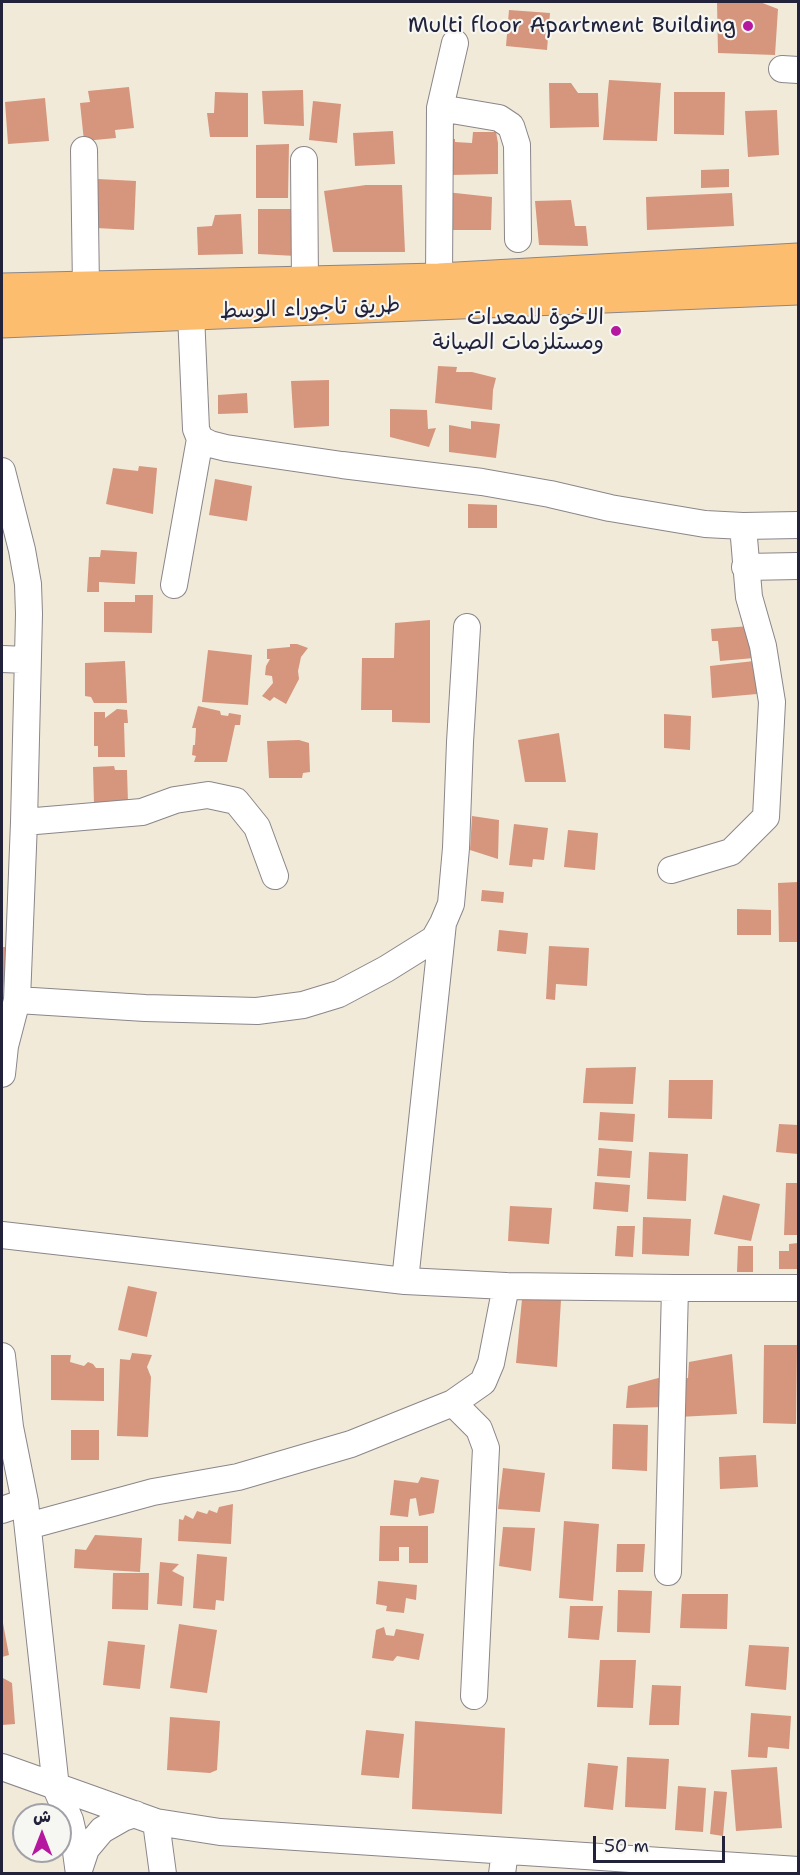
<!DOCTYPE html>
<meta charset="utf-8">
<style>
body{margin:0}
#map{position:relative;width:800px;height:1875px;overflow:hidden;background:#f2ead8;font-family:"Shantell Sans","Playpen Sans Arabic",sans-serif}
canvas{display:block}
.frame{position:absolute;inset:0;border:3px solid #22223b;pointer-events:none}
.north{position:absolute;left:12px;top:1803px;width:60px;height:60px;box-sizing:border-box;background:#f6f6f2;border:2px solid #a1a1a9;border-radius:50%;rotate:0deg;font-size:16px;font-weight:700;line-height:24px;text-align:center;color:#22223b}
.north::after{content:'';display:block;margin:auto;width:21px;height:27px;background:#b5179e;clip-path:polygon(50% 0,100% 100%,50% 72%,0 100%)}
.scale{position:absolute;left:593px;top:1836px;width:132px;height:27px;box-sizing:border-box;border:3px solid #22223b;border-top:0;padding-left:8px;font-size:18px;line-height:21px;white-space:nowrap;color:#22223b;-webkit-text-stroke:4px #f6f6f2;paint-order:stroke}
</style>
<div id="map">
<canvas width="800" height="1875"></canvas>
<div class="frame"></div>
<div class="north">ش</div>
<div class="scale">50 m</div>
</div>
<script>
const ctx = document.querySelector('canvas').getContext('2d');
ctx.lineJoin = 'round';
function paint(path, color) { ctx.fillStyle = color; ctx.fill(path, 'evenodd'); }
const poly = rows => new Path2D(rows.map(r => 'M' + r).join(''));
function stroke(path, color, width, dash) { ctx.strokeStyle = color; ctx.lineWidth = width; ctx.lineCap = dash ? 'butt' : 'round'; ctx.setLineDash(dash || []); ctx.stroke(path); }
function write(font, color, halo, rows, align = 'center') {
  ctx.font = font + ' "Shantell Sans","Playpen Sans Arabic",sans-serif'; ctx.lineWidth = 4.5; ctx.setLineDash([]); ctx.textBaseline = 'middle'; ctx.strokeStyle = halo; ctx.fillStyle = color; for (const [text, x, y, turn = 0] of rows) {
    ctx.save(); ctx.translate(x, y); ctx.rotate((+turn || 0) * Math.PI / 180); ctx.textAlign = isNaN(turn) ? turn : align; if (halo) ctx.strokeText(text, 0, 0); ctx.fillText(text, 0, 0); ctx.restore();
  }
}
paint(poly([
 [717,2,760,2,778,9,775,55,718,53],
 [509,10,550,13,547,50,506,46],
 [609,80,661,83,657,141,603,140],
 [549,83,571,83,578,93,598,93,599,127,550,128],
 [129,87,134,128,115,130,116,138,84,141,80,103,90,102,88,91],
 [303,90,304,126,264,124,262,91],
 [215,92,248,93,248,137,210,137,207,113,214,113],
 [674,92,725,92,724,135,674,134],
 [45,98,49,141,8,144,5,102],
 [313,101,341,104,337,143,309,140],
 [777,110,779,155,748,157,745,111],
 [393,131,395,164,355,166,353,133],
 [473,132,496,132,498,143,498,174,451,175,445,140,455,139,455,142,472,143],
 [289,144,288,198,256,198,256,145],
 [729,169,729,187,701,188,701,170],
 [98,179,136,181,134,230,96,228],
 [366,185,402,185,405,252,333,252,324,191],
 [446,192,492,197,491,230,442,230],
 [732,193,734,226,647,230,646,197],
 [571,200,575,226,586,226,588,246,539,245,535,201],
 [258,209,297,209,296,256,258,254],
 [241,214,243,254,198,255,197,227,212,226,215,215],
 [438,366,457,367,456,372,472,372,496,378,493,390,492,410,435,403],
 [329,380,329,426,294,428,291,381],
 [247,393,248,413,218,414,218,395],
 [390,409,427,410,428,429,436,428,429,447,390,437],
 [471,421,500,424,496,458,449,452,449,425,471,429],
 [139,466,157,468,153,514,106,504,113,468,138,471],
 [215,479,252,486,247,521,209,515],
 [468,504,497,505,497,528,468,528],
 [101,550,137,552,135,584,99,582,99,592,87,592,89,557,100,557],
 [135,595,153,595,152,633,104,632,104,602,135,602],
 [430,620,430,723,392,722,392,710,361,710,362,658,394,658,395,623],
 [750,626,754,658,720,661,718,641,712,641,711,629],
 [290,644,297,644,308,648,301,657,298,671,299,679,286,704,274,697,270,701,262,696,273,683,272,676,265,675,266,666,270,659,267,659,267,649,290,647],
 [208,650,252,655,248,705,202,702],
 [125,661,127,703,94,703,91,697,85,696,85,663],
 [754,661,757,694,712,698,710,666],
 [198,706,220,711,221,715,228,716,229,713,241,715,240,725,235,725,227,762,194,762,196,756,192,755,193,745,195,745,196,728,192,728],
 [117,709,127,710,128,723,124,723,125,757,98,757,98,746,94,746,94,712,105,712,105,718],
 [664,714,691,716,690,750,664,748],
 [559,733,566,782,525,782,518,740],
 [299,740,309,743,310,772,303,773,302,778,269,778,267,741],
 [114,766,115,770,127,770,128,803,94,804,93,767],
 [472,816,499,820,498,859,470,850],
 [514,824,548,828,544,860,533,859,532,867,509,865],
 [568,830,598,833,595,870,564,867],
 [798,882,798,942,779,942,778,883],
 [482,890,504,892,503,903,481,901],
 [737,909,771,910,771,935,737,935],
 [499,930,528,933,526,954,497,951],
 [549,946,589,948,587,986,556,984,555,1000,546,999],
 [2,947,7,947,3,993,2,993],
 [636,1067,633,1104,583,1103,586,1068],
 [669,1080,713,1080,712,1119,668,1118],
 [600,1112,635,1114,633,1142,598,1140],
 [779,1124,798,1125,798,1154,776,1152],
 [599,1148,632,1151,630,1178,597,1176],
 [649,1152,688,1154,686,1201,647,1199],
 [595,1182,630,1185,628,1212,593,1209],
 [786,1183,798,1183,798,1235,784,1235],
 [723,1195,760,1204,751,1241,714,1234],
 [510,1206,552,1208,549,1244,508,1241],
 [643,1217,691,1219,689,1256,642,1254],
 [617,1226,635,1226,633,1257,615,1256],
 [798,1243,798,1269,779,1269,779,1251,789,1251,789,1244],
 [738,1246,753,1246,753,1272,737,1272],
 [128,1286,157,1292,147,1337,118,1330],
 [522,1299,561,1300,557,1367,516,1363],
 [764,1345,797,1345,796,1424,763,1423],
 [132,1353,152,1355,147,1367,151,1377,148,1437,117,1436,120,1359,130,1360],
 [732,1354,737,1414,678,1417,676,1379,688,1378,689,1362],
 [51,1355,71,1355,70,1362,84,1366,88,1362,93,1364,96,1368,104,1368,104,1401,51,1400],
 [666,1376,667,1407,626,1408,628,1386],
 [613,1424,648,1425,647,1471,612,1469],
 [71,1430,99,1430,99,1460,71,1460],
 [756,1455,758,1487,720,1489,719,1457],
 [503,1468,545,1473,540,1512,498,1509],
 [421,1477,439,1480,434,1513,419,1516,416,1498,410,1499,408,1517,390,1515,394,1480,418,1483],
 [233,1504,231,1544,178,1541,179,1519,183,1520,185,1515,193,1519,197,1511,207,1514,209,1510,217,1513,219,1507],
 [564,1521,599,1524,593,1601,559,1598],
 [380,1526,428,1526,428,1563,409,1563,409,1547,399,1547,399,1561,379,1561],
 [503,1527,535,1528,531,1571,499,1566],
 [95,1535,142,1538,140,1572,74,1568,75,1549,86,1550],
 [617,1544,645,1544,643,1572,616,1572],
 [197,1554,227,1557,224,1601,216,1600,215,1610,193,1608],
 [160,1562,179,1564,172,1571,184,1577,182,1606,157,1604],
 [113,1573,149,1573,148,1610,112,1609],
 [378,1581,417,1585,416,1600,406,1598,404,1613,386,1611,387,1606,376,1604],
 [618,1590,652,1591,650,1633,617,1632],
 [682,1594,728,1594,727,1629,680,1628],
 [570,1606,603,1606,599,1640,568,1638],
 [2,1618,9,1655,2,1657],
 [179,1624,217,1630,207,1693,170,1688],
 [384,1627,386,1635,394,1636,396,1629,424,1634,419,1660,397,1656,393,1661,372,1658,376,1630],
 [108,1641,145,1645,140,1689,103,1685],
 [749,1645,789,1647,786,1690,745,1686],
 [600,1660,636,1660,633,1708,597,1707],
 [3,1678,12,1683,15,1724,2,1725,2,1679],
 [652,1685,681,1686,679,1725,649,1725],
 [751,1713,791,1716,789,1749,768,1747,767,1758,748,1757],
 [170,1717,220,1721,217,1770,210,1773,167,1770],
 [415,1721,505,1728,502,1814,412,1809],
 [366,1730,404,1734,399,1778,361,1775],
 [627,1757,669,1759,666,1809,625,1807],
 [588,1763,618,1766,613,1810,584,1807],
 [777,1767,782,1828,736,1831,731,1770],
 [678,1786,706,1788,703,1832,675,1830],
 [714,1791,727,1792,723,1836,710,1834]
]), '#d6957d');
const minor = poly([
 [782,69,798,70],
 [440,108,455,43],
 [84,150,86,288],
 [304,160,305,283],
 [439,280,440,108,499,118,511,126,517,145,518,239],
 [191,314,196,429,200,439,210,444,226,448,342,465,482,482,550,494,610,508,705,524,743,526,798,525],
 [2,471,22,550,28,584,29,614,24,822,17,1000,5,1046,2,1074],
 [745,567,798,566],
 [174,585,200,439],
 [2,659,27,660],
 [24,822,142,812,175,800,208,795,236,801,257,827,275,876],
 [671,870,731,852,766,817,772,702,763,646,749,597,743,526],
 [17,1000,145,1008,257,1011,303,1005,339,994,386,969,434,939,443,923,451,904,456,848,460,742,467,627],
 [2,1235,405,1281,506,1286],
 [405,1281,443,923],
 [2,1356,10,1427,25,1502,56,1788,70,1820,74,1837,79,1874],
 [453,1403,479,1429,486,1448,474,1696],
 [2,1510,25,1502],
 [28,1526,153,1492,238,1477,351,1444,453,1403,483,1382,491,1363,506,1286,675,1288,798,1288],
 [668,1572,675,1288],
 [2,1767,156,1822,220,1832,798,1870],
 [156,1822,163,1874],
 [79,1870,86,1849,102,1830,123,1818,135,1814],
 [502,1874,505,1851]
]);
const major = poly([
 [2,290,439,280,798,260],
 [2,321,798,288]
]);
stroke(minor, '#8a868a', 28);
stroke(major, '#8a868a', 35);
stroke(minor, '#fff', 26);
stroke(major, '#fcbd6f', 33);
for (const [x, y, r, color] of [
 [748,26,6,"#b5179e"],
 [616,331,6,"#b5179e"]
]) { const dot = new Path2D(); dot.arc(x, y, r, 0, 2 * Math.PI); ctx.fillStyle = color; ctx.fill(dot); stroke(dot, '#f6f6f2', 2); }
write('22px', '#22223b', '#f6f6f2', [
 ["Multi floor Apartment Building",736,26],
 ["الاخوة للمعدات",604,318],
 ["ومستلزمات الصيانة",604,343]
], 'right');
write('22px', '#22223b', '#f6f6f2', [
 ["طريق تاجوراء الوسط",310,309,-2]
]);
</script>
